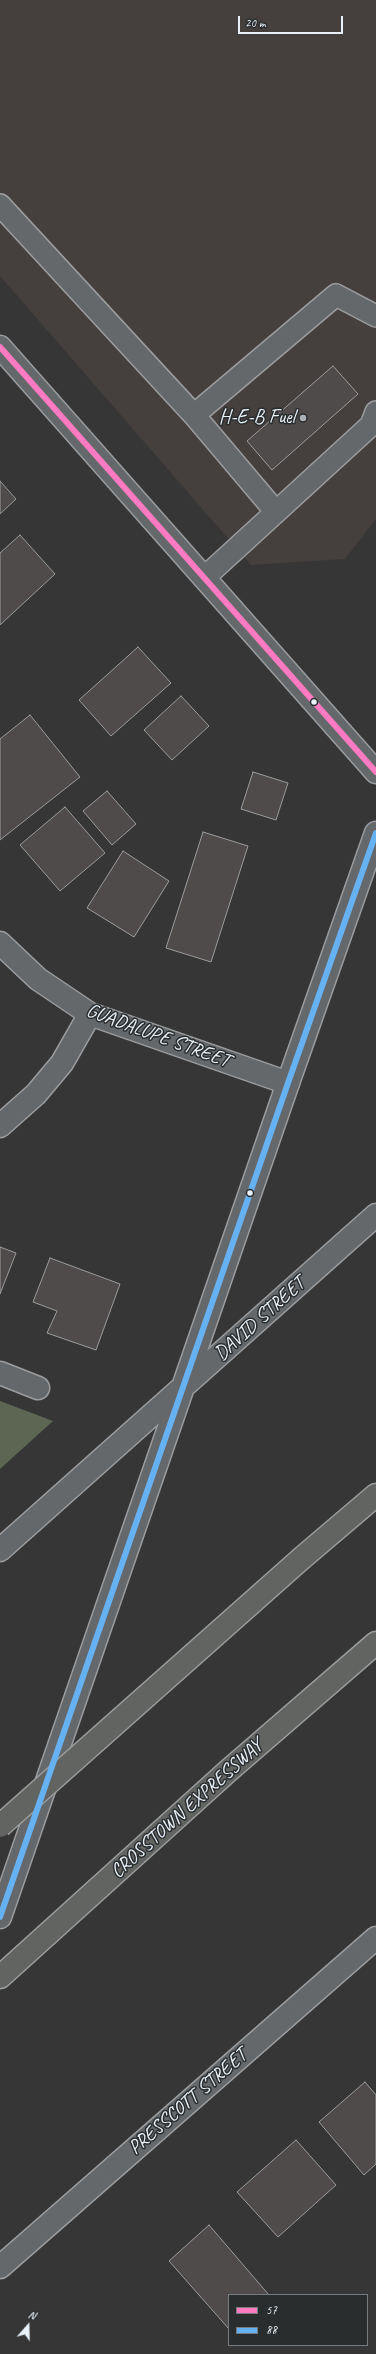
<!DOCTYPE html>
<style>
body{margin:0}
#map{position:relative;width:376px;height:2354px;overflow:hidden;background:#363636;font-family:Caveat,sans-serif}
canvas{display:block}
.legend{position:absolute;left:228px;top:2294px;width:140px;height:52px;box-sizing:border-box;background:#2a2d2e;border:1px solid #767b7f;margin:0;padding:5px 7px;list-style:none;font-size:12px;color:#e8f1f8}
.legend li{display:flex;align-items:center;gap:8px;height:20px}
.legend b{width:20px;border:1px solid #767b7f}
.north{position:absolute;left:8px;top:2306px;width:40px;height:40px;-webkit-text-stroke:3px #2a2d2e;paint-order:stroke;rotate:20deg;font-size:11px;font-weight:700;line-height:16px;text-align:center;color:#e8f1f8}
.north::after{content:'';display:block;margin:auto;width:14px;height:18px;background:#e8f1f8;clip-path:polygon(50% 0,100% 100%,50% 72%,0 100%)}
.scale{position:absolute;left:238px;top:16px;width:105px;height:18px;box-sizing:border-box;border:2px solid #e8f1f8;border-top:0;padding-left:5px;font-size:12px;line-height:14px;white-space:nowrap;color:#e8f1f8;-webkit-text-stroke:3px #2a2d2e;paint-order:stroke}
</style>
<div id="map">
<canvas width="376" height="2354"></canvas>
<ul class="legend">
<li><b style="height:5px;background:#fe7ac1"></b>57</li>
<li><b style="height:5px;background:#66b1f2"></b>88</li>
</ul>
<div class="north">N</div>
<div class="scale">20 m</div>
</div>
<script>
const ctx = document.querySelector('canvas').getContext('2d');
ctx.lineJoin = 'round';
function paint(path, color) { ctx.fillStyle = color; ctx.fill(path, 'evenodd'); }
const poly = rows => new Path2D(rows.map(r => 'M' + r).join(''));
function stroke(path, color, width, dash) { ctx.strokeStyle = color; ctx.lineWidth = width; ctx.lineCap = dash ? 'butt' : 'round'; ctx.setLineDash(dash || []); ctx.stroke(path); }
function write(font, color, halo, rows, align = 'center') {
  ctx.font = font + ' Caveat,sans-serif'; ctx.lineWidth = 3; ctx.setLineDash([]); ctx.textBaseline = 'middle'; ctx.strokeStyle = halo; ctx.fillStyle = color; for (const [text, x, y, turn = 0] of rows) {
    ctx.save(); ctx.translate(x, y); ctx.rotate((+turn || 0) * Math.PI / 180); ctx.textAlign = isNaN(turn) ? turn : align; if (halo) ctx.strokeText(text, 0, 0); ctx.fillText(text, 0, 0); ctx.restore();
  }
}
paint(poly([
 [0,0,376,0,376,519,345,559,251,565,0,276]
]), '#453f3d');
paint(poly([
 [0,1401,53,1421,0,1469]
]), '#5c6652');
const building = poly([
 [333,366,358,394,272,470,247,441,333,366],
 [0,481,16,499,0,514,0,481],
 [20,535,55,574,0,625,0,553,20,535],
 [138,647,171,683,111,736,79,700,138,647],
 [181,696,209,726,172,760,144,730,181,696],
 [30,715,80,777,0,840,0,739,30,715],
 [253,772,288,783,276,820,241,809,253,772],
 [107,791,136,824,112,845,83,811,107,791],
 [65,807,105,853,60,891,20,845,65,807],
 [203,832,248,846,211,962,166,948,203,832],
 [123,851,169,881,134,937,87,908,123,851],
 [0,1247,16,1253,0,1294,0,1247],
 [50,1258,120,1284,96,1350,47,1333,57,1311,33,1302,50,1258],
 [365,2082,376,2095,376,2164,364,2175,319,2122,365,2082],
 [296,2140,336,2185,278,2237,237,2192,296,2140],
 [209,2225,269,2295,229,2295,229,2329,169,2261,209,2225]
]);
paint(building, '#4f4b4a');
stroke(building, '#9b9c9e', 1);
const lane = poly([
 [0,205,194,415,276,512],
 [194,415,336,295,376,316],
 [204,578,371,425,376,412]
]);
const street = poly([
 [0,943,38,979,90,1014,288,1083],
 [0,1126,36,1094,62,1063,90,1014],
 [0,1373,38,1388]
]);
const secondary = poly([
 [0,347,376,772],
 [0,1550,376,1215],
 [0,1917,288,1083,376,833],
 [0,2267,376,1938]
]);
const highway = poly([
 [302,1558,376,1495],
 [0,1977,228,1771,376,1643]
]);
stroke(lane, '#9b9c9e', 24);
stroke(street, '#9b9c9e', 25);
stroke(secondary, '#9b9c9e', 25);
stroke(highway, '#9b9c9e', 25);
stroke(lane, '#65686b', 21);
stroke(street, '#65686b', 22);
stroke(secondary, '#65686b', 22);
stroke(highway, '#626462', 22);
const highwayBridge = poly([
 [0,1826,302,1558]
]);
stroke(highwayBridge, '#9b9c9e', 25, []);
stroke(highwayBridge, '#626462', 22);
stroke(poly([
 [0,347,376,772]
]), '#fe7ac1', 6);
stroke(poly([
 [0,1917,288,1083,376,833]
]), '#66b1f2', 6);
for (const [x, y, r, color] of [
 [303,418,4,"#aab0b4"],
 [314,702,3.5,"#e8f1f8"],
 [250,1193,3.5,"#e8f1f8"]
]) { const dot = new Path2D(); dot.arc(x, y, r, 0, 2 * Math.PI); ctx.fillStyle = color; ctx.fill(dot); stroke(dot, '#2a2d2e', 1.5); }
write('20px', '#e8f1f8', '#2a2d2e', [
 ["H-E-B Fuel",295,418]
], 'right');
write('20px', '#e8f1f8', '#2a2d2e', [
 ["GUADALUPE STREET",158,1036,20],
 ["DAVID STREET",260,1319,-42],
 ["CROSSTOWN EXPRESSWAY",187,1809,-42],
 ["PRESSCOTT STREET",188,2102,-41]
]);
</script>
